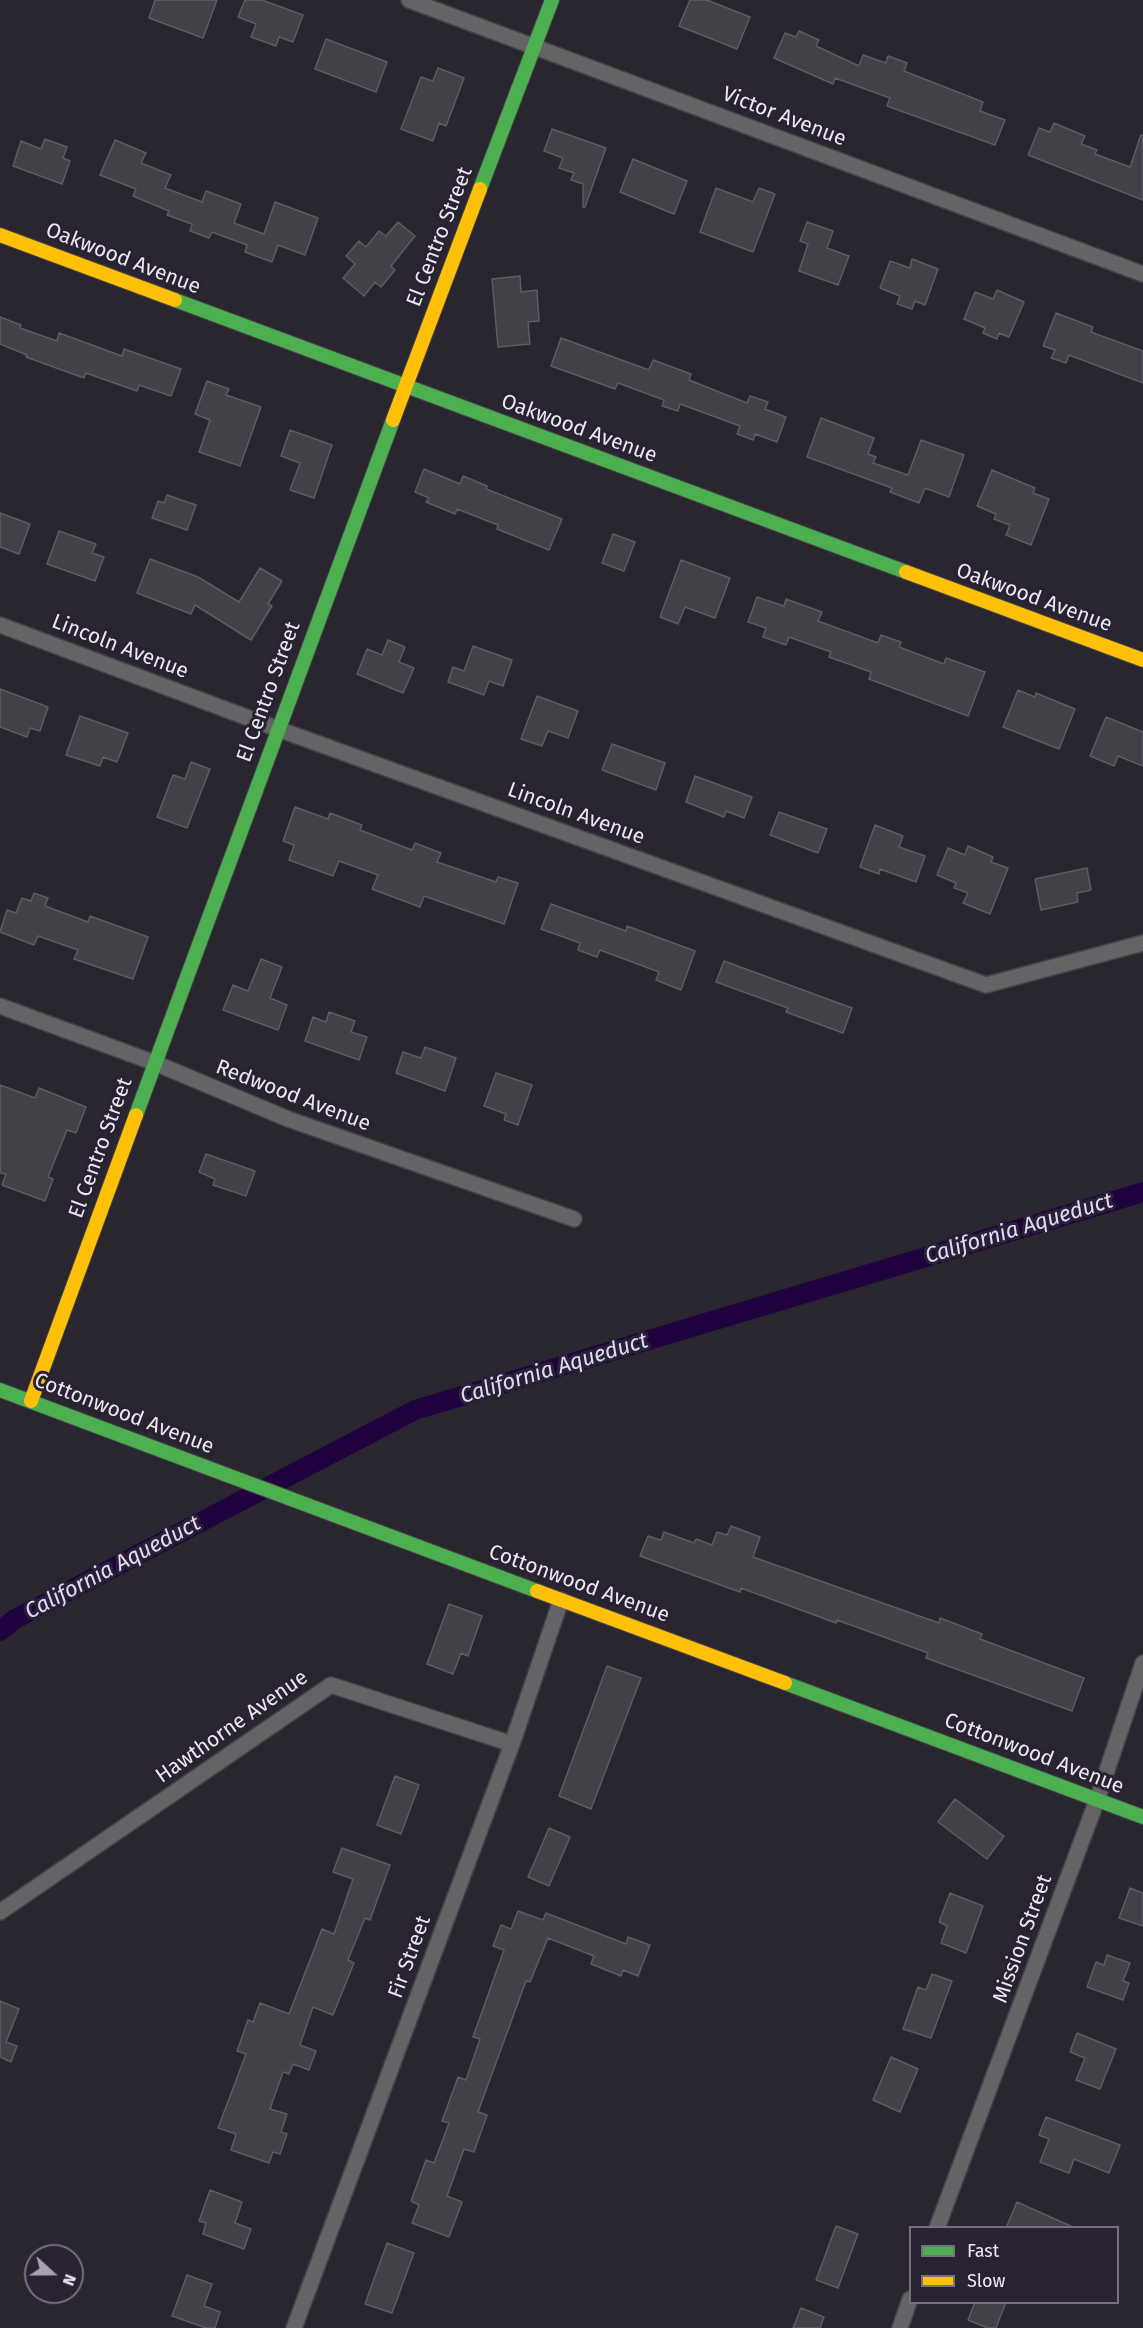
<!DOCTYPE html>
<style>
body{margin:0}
#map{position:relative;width:1143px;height:2328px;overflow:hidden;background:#29262f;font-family:"Fira Sans",sans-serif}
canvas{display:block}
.legend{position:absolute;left:909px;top:2226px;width:210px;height:78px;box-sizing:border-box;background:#282233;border:2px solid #767180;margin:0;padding:8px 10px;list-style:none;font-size:18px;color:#ebe7f3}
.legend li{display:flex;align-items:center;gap:12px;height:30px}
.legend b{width:30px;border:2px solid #767180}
.north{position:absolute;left:24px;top:2244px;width:60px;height:60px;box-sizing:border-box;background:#282233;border:2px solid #767180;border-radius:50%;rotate:111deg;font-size:16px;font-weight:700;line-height:24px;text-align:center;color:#ebe7f3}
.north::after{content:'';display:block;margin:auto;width:21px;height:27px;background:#a7a3ae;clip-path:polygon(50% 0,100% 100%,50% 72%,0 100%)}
</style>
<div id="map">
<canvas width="1143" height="2328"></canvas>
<ul class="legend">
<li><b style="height:8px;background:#4caf50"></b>Fast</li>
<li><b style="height:8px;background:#ffc107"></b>Slow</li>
</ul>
<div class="north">N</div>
</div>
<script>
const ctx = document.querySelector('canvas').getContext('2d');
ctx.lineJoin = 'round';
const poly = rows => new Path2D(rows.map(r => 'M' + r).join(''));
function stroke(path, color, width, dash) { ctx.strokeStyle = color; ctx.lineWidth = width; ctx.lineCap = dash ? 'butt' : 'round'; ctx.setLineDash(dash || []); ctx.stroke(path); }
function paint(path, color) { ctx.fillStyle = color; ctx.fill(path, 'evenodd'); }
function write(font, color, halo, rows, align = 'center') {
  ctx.font = font + ' "Fira Sans",sans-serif'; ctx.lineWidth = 6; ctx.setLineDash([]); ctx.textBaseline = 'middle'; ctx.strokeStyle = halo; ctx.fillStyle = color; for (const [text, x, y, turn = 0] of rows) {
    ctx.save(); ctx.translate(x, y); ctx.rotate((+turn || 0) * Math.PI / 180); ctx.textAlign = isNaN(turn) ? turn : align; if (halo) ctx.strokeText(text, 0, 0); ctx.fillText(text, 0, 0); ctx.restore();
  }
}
stroke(poly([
 [0,1631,15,1619,415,1410,1143,1192]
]), '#20033e', 20);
const building = poly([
 [155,0,217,0,203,38,149,18,155,0],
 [245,0,262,0,303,15,293,42,279,37,276,46,251,37,256,24,238,17,245,0],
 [690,0,707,0,750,17,737,49,679,26,690,0],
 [799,31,819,40,816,46,859,66,863,55,886,63,888,56,907,63,904,71,983,102,980,111,1005,120,995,145,887,106,890,98,835,78,833,84,774,58,785,33,796,37,799,31],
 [326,39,387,62,376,92,315,69,326,39],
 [438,68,464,78,446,126,439,123,433,141,401,129,421,77,433,81,438,68],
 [1054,123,1085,136,1081,144,1097,150,1095,154,1130,167,1141,135,1143,136,1143,200,1028,155,1039,128,1050,132,1054,123],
 [552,129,606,148,585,207,583,207,583,184,571,180,574,173,559,168,563,158,544,151,552,129],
 [45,139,67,147,63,158,70,161,62,184,13,166,21,141,41,149,45,139],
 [115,140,146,153,141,163,171,175,165,188,202,202,206,191,241,204,234,223,264,234,275,202,318,218,305,255,278,245,272,262,245,252,247,245,212,232,209,238,190,231,192,224,167,215,169,211,133,196,136,189,100,175,115,140],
 [633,159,687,181,674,214,620,192,633,159],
 [716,188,753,202,759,188,775,194,753,252,700,232,716,188],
 [398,222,415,236,391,266,395,270,381,287,375,282,364,296,343,278,355,264,346,256,359,241,366,247,379,231,386,236,398,222],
 [807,222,833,231,827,248,849,256,838,285,799,271,808,244,800,241,807,222],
 [912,259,938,269,925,305,915,301,912,309,897,304,900,296,880,288,890,261,910,268,912,259],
 [520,276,521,292,537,290,539,321,528,322,530,344,498,347,492,279,520,276],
 [997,290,1024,302,1009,337,999,333,997,339,983,333,985,328,964,319,975,292,993,299,997,290],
 [1056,313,1093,327,1091,332,1143,351,1143,383,1069,355,1066,363,1051,358,1055,350,1043,346,1056,313],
 [0,317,21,325,20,328,57,341,59,333,122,356,124,349,181,369,171,396,139,385,137,391,86,373,84,378,26,357,27,355,0,344,0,317],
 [561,338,649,370,653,360,691,374,689,380,747,403,750,396,768,402,765,409,786,417,777,442,755,434,753,440,737,434,740,426,680,404,678,411,662,406,664,400,618,383,615,389,551,366,561,338],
 [207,381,229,389,226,395,261,407,240,466,199,452,210,420,195,414,207,381],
 [821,418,874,438,868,454,876,457,873,463,908,475,921,440,964,455,949,497,925,488,919,503,890,492,892,488,807,457,821,418],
 [290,430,332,445,314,498,290,490,300,463,281,456,290,430],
 [424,469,460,484,463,476,487,486,486,489,562,519,549,550,497,529,498,525,457,509,455,514,426,502,429,498,415,492,424,469],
 [992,470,1035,488,1033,493,1049,499,1031,545,1006,535,1010,525,994,519,996,514,977,506,992,470],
 [167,495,196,505,187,530,152,518,158,501,164,503,167,495],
 [0,513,30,524,19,554,0,547,0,513],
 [59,531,96,544,92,553,104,557,95,581,47,564,59,531],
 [613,534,635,542,624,571,602,563,613,534],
 [150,559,198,577,239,602,260,568,282,581,268,604,272,606,251,640,195,605,191,614,137,593,150,559],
 [681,560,730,578,715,618,685,607,678,624,660,617,681,560],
 [757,597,784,606,786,599,822,612,818,621,878,643,881,635,901,642,899,647,944,664,946,658,985,672,968,716,869,679,871,672,829,657,831,652,789,637,786,645,763,637,766,628,748,622,757,597],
 [388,640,405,647,399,662,414,668,403,693,357,674,367,649,382,655,388,640],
 [473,646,512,660,503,686,489,681,484,695,448,682,453,667,464,671,473,646],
 [0,689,48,707,40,731,30,728,27,737,0,727,0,689],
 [1018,690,1035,697,1036,693,1075,709,1059,749,1003,727,1018,690],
 [537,696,578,711,568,738,548,731,542,746,521,739,537,696],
 [80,716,128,733,117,762,103,757,100,766,66,755,80,716],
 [1106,717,1143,732,1143,766,1118,756,1114,766,1090,756,1106,717],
 [612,744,665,763,656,790,602,770,612,744],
 [191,762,210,769,187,828,157,817,173,775,185,779,191,762],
 [695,776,752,797,744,818,726,811,724,817,686,802,695,776],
 [295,807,328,819,330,813,362,825,360,830,412,850,415,843,441,853,437,862,496,882,498,877,518,883,504,924,424,896,420,907,372,889,378,875,339,861,333,876,289,860,294,845,283,841,295,807],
 [779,812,827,829,818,853,770,835,779,812],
 [875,825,903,836,899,847,925,856,916,882,880,869,879,874,860,867,875,825],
 [968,846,993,857,991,862,1008,868,990,914,963,903,968,893,954,888,956,883,937,875,948,848,965,855,968,846],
 [1087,868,1091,890,1077,893,1078,902,1041,910,1035,879,1087,868],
 [34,893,48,898,45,906,88,922,90,916,148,937,133,979,74,959,78,950,38,936,34,945,0,932,7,910,16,913,22,898,31,901,34,893],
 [551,904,626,931,627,926,695,951,681,990,656,980,659,972,600,950,597,957,578,950,580,943,541,929,551,904],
 [261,959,282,967,270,998,287,1005,278,1030,223,1010,233,985,248,991,261,959],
 [724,961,852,1008,843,1033,786,1012,788,1008,716,982,724,961],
 [329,1012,355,1021,351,1032,367,1037,359,1060,305,1041,313,1017,326,1022,329,1012],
 [425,1047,456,1058,445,1091,396,1073,403,1052,421,1058,425,1047],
 [496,1073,532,1085,518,1125,504,1120,506,1114,484,1106,496,1073],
 [0,1085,35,1098,39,1088,86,1107,76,1133,67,1130,48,1177,53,1179,45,1201,2,1185,6,1174,0,1173,0,1085],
 [206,1154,255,1171,246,1196,213,1185,215,1179,199,1172,206,1154],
 [731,1526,760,1537,753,1557,939,1623,940,1618,982,1634,980,1639,1084,1678,1072,1711,926,1658,928,1653,837,1620,836,1623,741,1588,740,1592,640,1556,648,1536,661,1540,664,1532,694,1543,696,1539,712,1545,717,1532,727,1535,731,1526],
 [449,1604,482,1616,468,1656,461,1653,453,1674,427,1664,449,1604],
 [607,1666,641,1678,591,1809,559,1796,607,1666],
 [395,1776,419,1785,401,1834,377,1825,395,1776],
 [955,1799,1004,1836,987,1859,938,1822,955,1799],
 [549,1828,570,1837,549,1886,528,1877,549,1828],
 [342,1848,390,1865,370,1920,365,1918,348,1960,354,1963,333,2015,313,2007,300,2045,316,2051,309,2070,293,2064,289,2074,283,2072,270,2109,287,2114,281,2132,287,2134,280,2154,273,2152,269,2163,231,2150,236,2134,218,2128,246,2054,237,2051,248,2020,253,2022,260,2003,289,2014,322,1929,334,1934,353,1879,333,1872,342,1848],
 [1130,1888,1143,1893,1143,1926,1119,1918,1130,1888],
 [950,1893,983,1906,966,1953,941,1943,947,1926,939,1922,950,1893],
 [518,1911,543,1920,546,1913,626,1944,628,1937,650,1945,638,1976,623,1970,621,1976,591,1964,594,1956,548,1938,530,1982,526,1981,478,2112,487,2115,474,2152,464,2149,447,2196,462,2202,449,2237,412,2223,419,2205,411,2201,426,2160,434,2163,449,2123,442,2121,458,2077,466,2080,480,2039,473,2037,504,1950,493,1946,501,1925,511,1929,518,1911],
 [1107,1955,1130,1963,1123,1981,1129,1983,1123,2000,1087,1987,1096,1962,1104,1965,1107,1955],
 [932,1974,952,1981,931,2038,903,2029,918,1987,926,1990,932,1974],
 [0,2001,19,2009,6,2042,17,2046,11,2062,0,2057,0,2001],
 [1077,2033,1116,2049,1100,2089,1076,2080,1085,2058,1070,2052,1077,2033],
 [891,2057,918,2069,900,2112,873,2100,891,2057],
 [1046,2117,1120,2145,1109,2173,1074,2159,1069,2173,1040,2162,1049,2139,1039,2135,1046,2117],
 [210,2190,242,2202,235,2223,251,2229,244,2249,203,2234,206,2223,199,2221,210,2190],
 [1017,2202,1075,2228,1006,2228,1017,2202],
 [836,2226,858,2234,838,2288,816,2280,836,2226],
 [387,2243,414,2253,392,2313,365,2304,387,2243],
 [187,2275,212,2284,204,2306,220,2312,215,2328,206,2328,172,2316,187,2275],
 [975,2302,1006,2302,996,2328,988,2328,968,2320,975,2302],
 [801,2308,824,2317,820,2328,793,2328,801,2308]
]);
paint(building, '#434148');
stroke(building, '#5e5b63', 1.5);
const street = poly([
 [409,0,1143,274],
 [0,625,278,729,986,985,1143,943],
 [0,1006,155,1063,288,1119,574,1219],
 [0,1912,331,1685,512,1744],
 [937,2228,1097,1800,1143,1663],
 [294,2328,512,1744,561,1600],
 [900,2328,910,2299]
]);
const fast = poly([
 [480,189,552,0],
 [175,300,906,572],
 [136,1115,393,420],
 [0,1390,537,1591],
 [785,1683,1143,1817]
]);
const slow = poly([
 [0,235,175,300],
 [393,420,480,189],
 [906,572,1143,660],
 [31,1401,136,1115],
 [537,1591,785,1683]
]);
stroke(street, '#45424a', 18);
stroke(fast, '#45424a', 16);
stroke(slow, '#45424a', 16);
stroke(street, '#646366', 15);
stroke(fast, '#4caf50', 14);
stroke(slow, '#ffc107', 14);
write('21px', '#ebe7f3', '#282233', [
 ["Victor Avenue",784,117,21],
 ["El Centro Street",440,237,-69],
 ["Oakwood Avenue",123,259,21],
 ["Oakwood Avenue",579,429,20],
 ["Oakwood Avenue",1034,598,20],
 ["Lincoln Avenue",120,647,21],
 ["El Centro Street",269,692,-70],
 ["Lincoln Avenue",576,814,20],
 ["Redwood Avenue",293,1096,21],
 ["El Centro Street",101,1148,-70],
 ["Cottonwood Avenue",124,1414,21],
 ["Cottonwood Avenue",579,1584,20],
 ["Hawthorne Avenue",232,1727,-35],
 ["Cottonwood Avenue",1034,1754,21],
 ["Mission Street",1023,1939,-70],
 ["Fir Street",410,1957,-70]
]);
write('italic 22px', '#e3d6ff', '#282233', [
 ["California Aqueduct",1019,1229,-17],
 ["California Aqueduct",554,1369,-17],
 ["California Aqueduct",113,1568,-28]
]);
</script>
